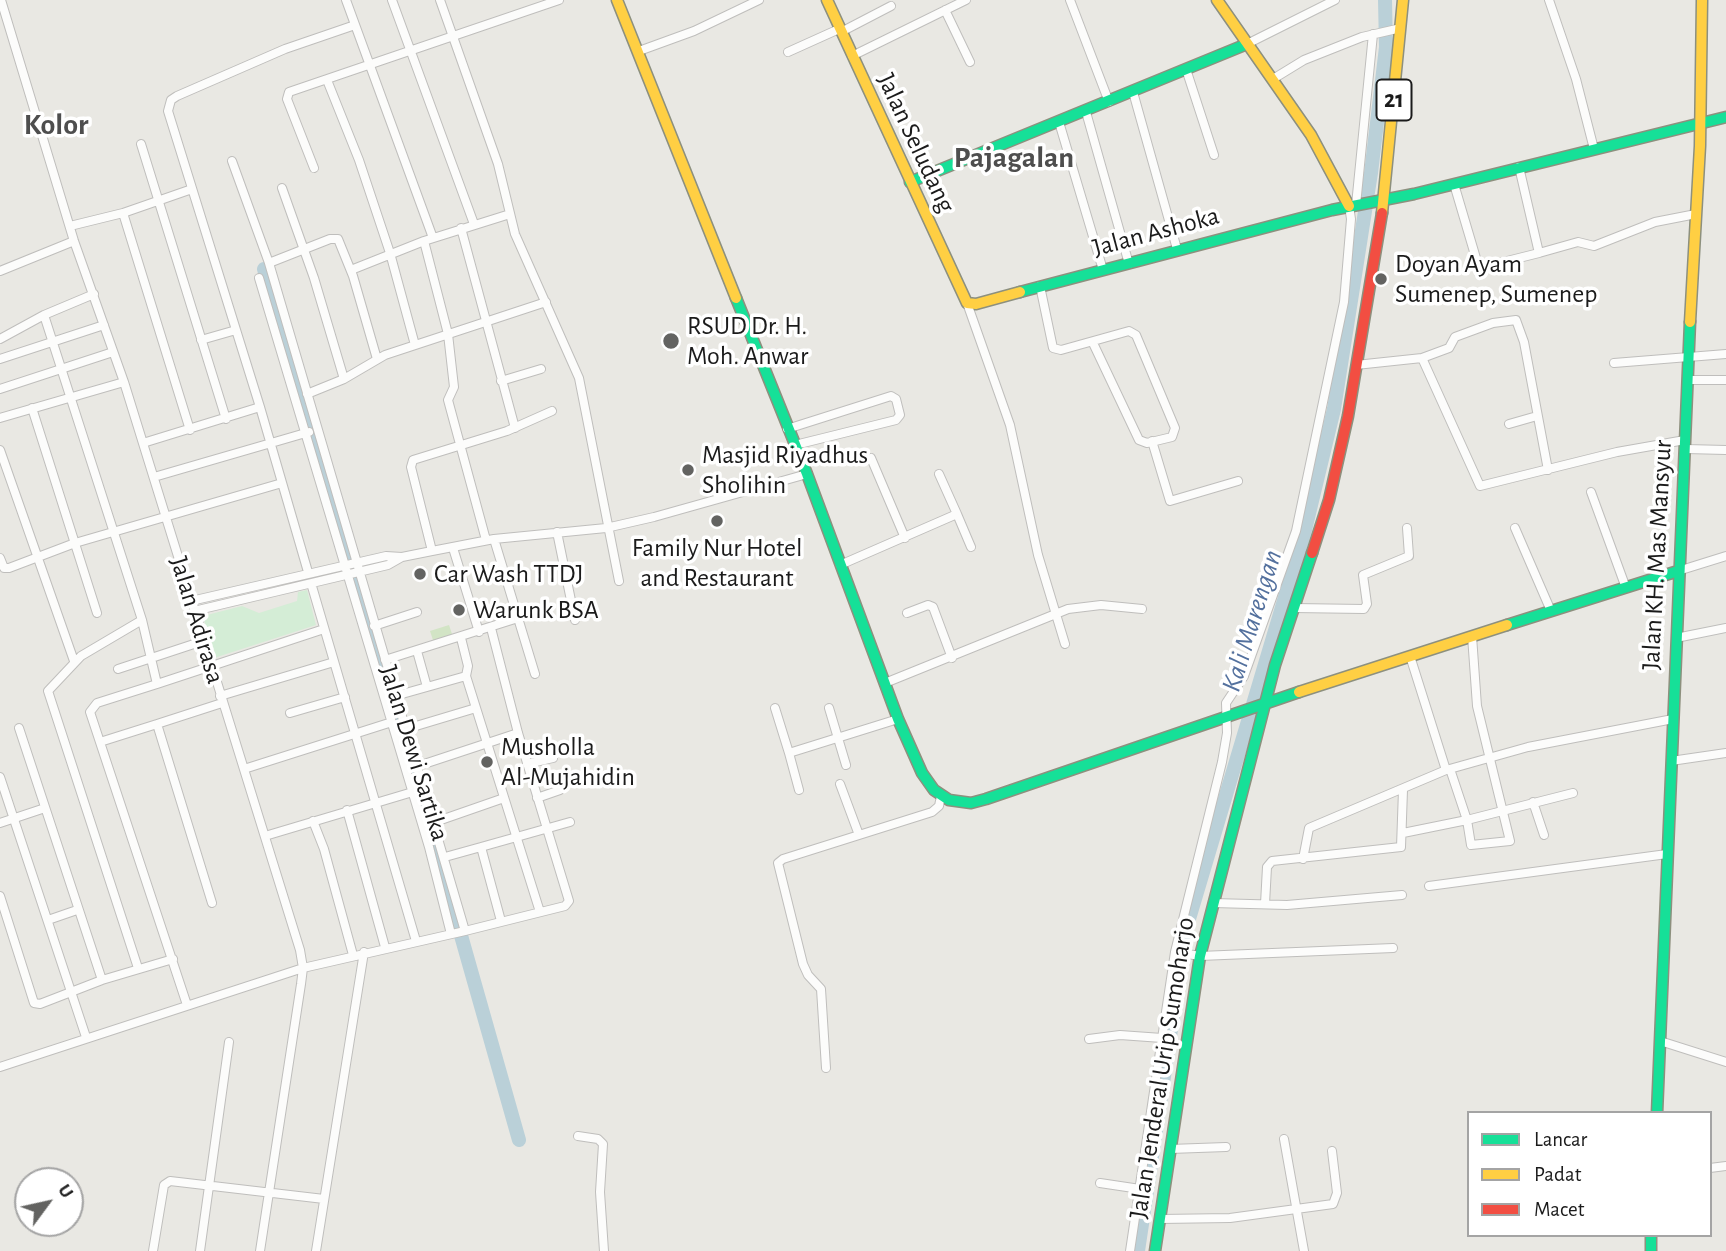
<!DOCTYPE html>
<style>
body{margin:0}
#map{position:relative;width:1726px;height:1251px;overflow:hidden;background:#e9e8e3;font-family:"Alegreya Sans",sans-serif}
canvas{display:block}
.legend{position:absolute;left:1467px;top:1111px;width:245px;height:126px;box-sizing:border-box;background:#fff;border:2px solid #a4a4a4;margin:0;padding:9px 12px;list-style:none;font-size:21px;color:#1b1b1b}
.legend li{display:flex;align-items:center;gap:14px;height:35px}
.legend b{width:35px;border:2px solid #a4a4a4}
.north{position:absolute;left:14px;top:1167px;width:70px;height:70px;box-sizing:border-box;background:#fff;border:2px solid #a4a4a4;border-radius:50%;rotate:57deg;font-size:19px;font-weight:700;line-height:28px;text-align:center;color:#1b1b1b}
.north::after{content:'';display:block;margin:auto;width:24px;height:32px;background:#636361;clip-path:polygon(50% 0,100% 100%,50% 72%,0 100%)}
</style>
<div id="map">
<canvas width="1726" height="1251"></canvas>
<ul class="legend">
<li><b style="height:9px;background:#16e098"></b>Lancar</li>
<li><b style="height:9px;background:#ffcf43"></b>Padat</li>
<li><b style="height:9px;background:#f24e42"></b>Macet</li>
</ul>
<div class="north">U</div>
</div>
<script>
const ctx = document.querySelector('canvas').getContext('2d');
ctx.lineJoin = 'round';
function paint(path, color) { ctx.fillStyle = color; ctx.fill(path, 'evenodd'); }
const poly = rows => new Path2D(rows.map(r => 'M' + r).join(''));
function stroke(path, color, width, dash) { ctx.strokeStyle = color; ctx.lineWidth = width; ctx.lineCap = dash ? 'butt' : 'round'; ctx.setLineDash(dash || []); ctx.stroke(path); }
function write(font, color, halo, rows, align = 'center') {
  ctx.font = font + ' "Alegreya Sans",sans-serif'; ctx.lineWidth = 7; ctx.setLineDash([]); ctx.textBaseline = 'middle'; ctx.strokeStyle = halo; ctx.fillStyle = color; for (const [text, x, y, turn = 0] of rows) {
    ctx.save(); ctx.translate(x, y); ctx.rotate((+turn || 0) * Math.PI / 180); ctx.textAlign = isNaN(turn) ? turn : align; if (halo) ctx.strokeText(text, 0, 0); ctx.fillText(text, 0, 0); ctx.restore();
  }
}
paint(poly([
 [449,625,453,637,434,643,430,631]
]), '#d2e4c5');
paint(poly([
 [307,590,316,625,214,658,203,616,242,606,259,613,297,601,298,592]
]), '#d4edd6');
stroke(poly([
 [264,269,349,559],
 [353,578,422,798,519,1140],
 [1138,1251,1186,929,1305,530,1334,409,1371,173,1386,47,1385,0]
]), '#bad0d8', 14);
const street = poly([
 [1,0,74,241,124,382,300,950,303,968,301,984,260,1251],
 [346,0,433,238],
 [392,0,474,224],
 [440,0,498,164,515,234,579,378,619,581],
 [1070,0,1109,102],
 [1549,0,1576,79,1594,149],
 [945,10,970,62],
 [841,32,891,6],
 [1247,44,1335,0],
 [639,51,694,31,759,0],
 [788,52,839,29],
 [852,56,966,0],
 [1186,69,1214,155],
 [1273,79,1304,60,1362,37,1401,28],
 [327,80,359,160,390,253,415,345],
 [1133,92,1177,249],
 [1086,112,1129,264],
 [1059,122,1103,270],
 [141,144,226,419],
 [1519,167,1539,253,1578,242,1594,246,1655,222,1696,214],
 [314,168,287,99,289,92,559,0],
 [1454,184,1478,265,1483,267,1539,253],
 [282,188,314,278,344,379],
 [1356,205,1373,34],
 [123,213,190,430],
 [70,226,123,213,192,189],
 [461,228,515,428],
 [424,241,448,334,454,387,448,400,486,540],
 [269,263,330,239,338,239,353,276,377,359],
 [351,270,424,241,510,214],
 [0,271,74,241],
 [259,278,429,847,451,934],
 [1040,286,1053,348,1061,350,1129,331,1136,335,1175,428,1172,437,1147,443,1139,440,1093,343],
 [967,303,1010,425,1038,555,1065,644],
 [44,315,142,620,157,684,324,629],
 [0,339,44,315,94,294],
 [201,340,236,330],
 [1422,358,1480,486,1617,452,1685,440],
 [0,359,104,325],
 [1614,363,1726,354],
 [1356,365,1422,358,1449,348,1455,337,1493,323,1516,320,1524,342,1548,470],
 [1687,380,1726,380],
 [501,381,541,369],
 [0,389,113,352],
 [307,394,344,379,385,355,546,302],
 [32,408,97,613],
 [0,418,124,382],
 [1509,424,1537,416],
 [787,429,891,396,896,399,900,415,896,420,795,445],
 [1152,441,1170,501,1238,481],
 [143,443,260,407],
 [1686,449,1726,450],
 [0,450,74,661],
 [871,458,905,538],
 [154,477,309,432],
 [1591,492,1626,588],
 [957,514,971,547],
 [1515,528,1551,611],
 [557,532,575,620],
 [494,539,535,674],
 [453,548,479,632],
 [432,551,411,467,413,460,507,431,552,411],
 [0,558,4,568,9,568,75,543,282,483],
 [840,565,957,514,939,474],
 [1678,571,1726,556],
 [308,572,260,407,168,111,171,100,177,96,285,49,355,25],
 [311,583,416,941],
 [191,601,386,556,402,557],
 [1294,608,1364,609,1367,604,1363,575,1409,556,1407,528],
 [194,611,388,565,402,557,432,551,494,539,606,528,654,517,807,474],
 [907,613,928,605,933,607,952,658],
 [374,626,417,612],
 [461,638,468,666,466,676,540,912],
 [1676,638,1726,628],
 [417,651,427,687],
 [1410,656,1446,770],
 [385,660,518,618],
 [118,669,203,641],
 [885,683,1068,609,1101,605,1142,609],
 [157,684,97,703,90,712,187,1005],
 [220,696,334,662],
 [395,696,466,676],
 [775,708,789,753,898,719],
 [829,708,846,765],
 [290,713,345,697],
 [19,728,102,980,173,959],
 [406,729,476,708],
 [100,742,157,724],
 [789,753,799,790],
 [1671,761,1726,753],
 [527,764,553,758],
 [418,766,518,733],
 [244,769,392,722],
 [1450,769,1467,820,1471,845,1510,841,1477,706,1472,636],
 [0,777,86,1037],
 [840,784,859,835],
 [537,798,560,790],
 [1533,802,1544,835],
 [347,810,385,947],
 [313,821,324,849,353,955],
 [435,822,504,798],
 [0,823,45,808],
 [1403,833,1467,820,1573,793],
 [265,836,416,791],
 [481,847,570,822],
 [445,857,481,847,501,921],
 [1303,859,1309,828,1446,770,1528,747,1673,719],
 [1429,886,1667,854],
 [0,896,34,1003,40,1004,102,980],
 [212,903,157,724,222,703],
 [1213,903,1287,905,1402,895],
 [1265,904,1267,867,1272,861,1401,847,1403,790],
 [48,920,77,910],
 [465,931,565,906,569,901,518,733,491,628],
 [1175,952,1200,956,1393,948],
 [138,968,48,691,81,656,142,620],
 [1089,1039,1120,1035,1162,1038],
 [1660,1041,1726,1062],
 [0,1067,303,968,465,931,269,263,232,161],
 [826,1068,821,989,808,975,803,964,778,863,783,859,932,812,939,806,941,796],
 [578,1136,598,1139,603,1144,600,1192,604,1251],
 [1284,1139,1304,1251],
 [1170,1149,1226,1147],
 [1710,1168,1726,1166],
 [1100,1183,1140,1189],
 [1160,1219,1230,1218,1333,1204,1337,1193,1332,1151],
 [153,1251,164,1185,170,1181,324,1199],
 [200,1251,229,1042],
 [316,1251,364,952],
 [1130,1251,1175,952,1222,762,1227,733,1226,703,1244,676,1296,531,1344,302,1351,219,1349,206]
]);
const fast = poly([
 [910,182,1247,44],
 [1020,292,1332,210,1414,194,1726,117],
 [736,298,807,474,898,719,922,773,934,790,949,800,971,803,986,799,1299,692],
 [1507,625,1678,571],
 [1657,1113,1690,322],
 [1651,1235,1651,1251],
 [1155,1251,1200,956,1275,665,1312,553]
]);
const slow = poly([
 [617,0,736,298],
 [827,0,967,303,976,304,1020,292],
 [1217,0,1311,135,1349,206],
 [1382,213,1403,0],
 [1690,322,1700,146,1702,0],
 [1299,692,1507,625]
]);
const jam = poly([
 [1312,553,1329,500,1348,416,1382,213]
]);
stroke(street, '#bfbebc', 10);
stroke(fast, '#8d907e', 13);
stroke(slow, '#8d907e', 13);
stroke(jam, '#8d907e', 13);
stroke(street, '#fcfcfb', 8);
stroke(fast, '#16e098', 10);
stroke(slow, '#ffcf43', 10);
stroke(jam, '#f24e42', 10);
for (const [x, y, r, color] of [
 [1381,279,7,"#636361"],
 [671,341,9,"#636361"],
 [688,470,7,"#636361"],
 [717,521,7,"#636361"],
 [420,574,7,"#636361"],
 [459,610,7,"#636361"],
 [487,762,7,"#636361"]
]) { const dot = new Path2D(); dot.arc(x, y, r, 0, 2 * Math.PI); ctx.fillStyle = color; ctx.fill(dot); stroke(dot, '#fff', 2.5); }
for (const [x, y, w] of [
 [1394,100,35]
]) { const box = new Path2D(); box.roundRect(x - w / 2, y - 20.5, w, 41, 5); ctx.fillStyle = '#fff'; ctx.fill(box); stroke(box, '#1b1b1b', 2); }
write('bold 24px', '#1b1b1b', null, [
 ["21",1394,100]
]);
write('26px', '#1b1b1b', '#fff', [
 ["Jalan Seludang",916,143,65],
 ["Jalan Ashoka",1156,232,-15],
 ["Jalan KH. Mas Mansyur",1657,555,-87],
 ["Jalan Adirasa",197,620,73],
 ["Jalan Dewi Sartika",414,753,73],
 ["Jalan Jenderal Urip Sumoharjo",1162,1068,-81]
]);
write('26px', '#1b1b1b', '#fff', [
 ["Doyan Ayam",1395,264],
 ["Sumenep, Sumenep",1395,294],
 ["RSUD Dr. H.",687,326],
 ["Moh. Anwar",687,356],
 ["Masjid Riyadhus",702,455],
 ["Sholihin",702,485],
 ["Family Nur Hotel",717,548,"center"],
 ["and Restaurant",717,578,"center"],
 ["Car Wash TTDJ",434,574],
 ["Warunk BSA",473,610],
 ["Musholla",501,747],
 ["Al-Mujahidin",501,777]
], 'left');
write('italic 28px', '#54719e', '#fff', [
 ["Kali Marengan",1252,621,-73]
]);
write('bold 30px', '#4e4e4e', '#fff', [
 ["Kolor",56,125],
 ["Pajagalan",1014,158]
]);
</script>
